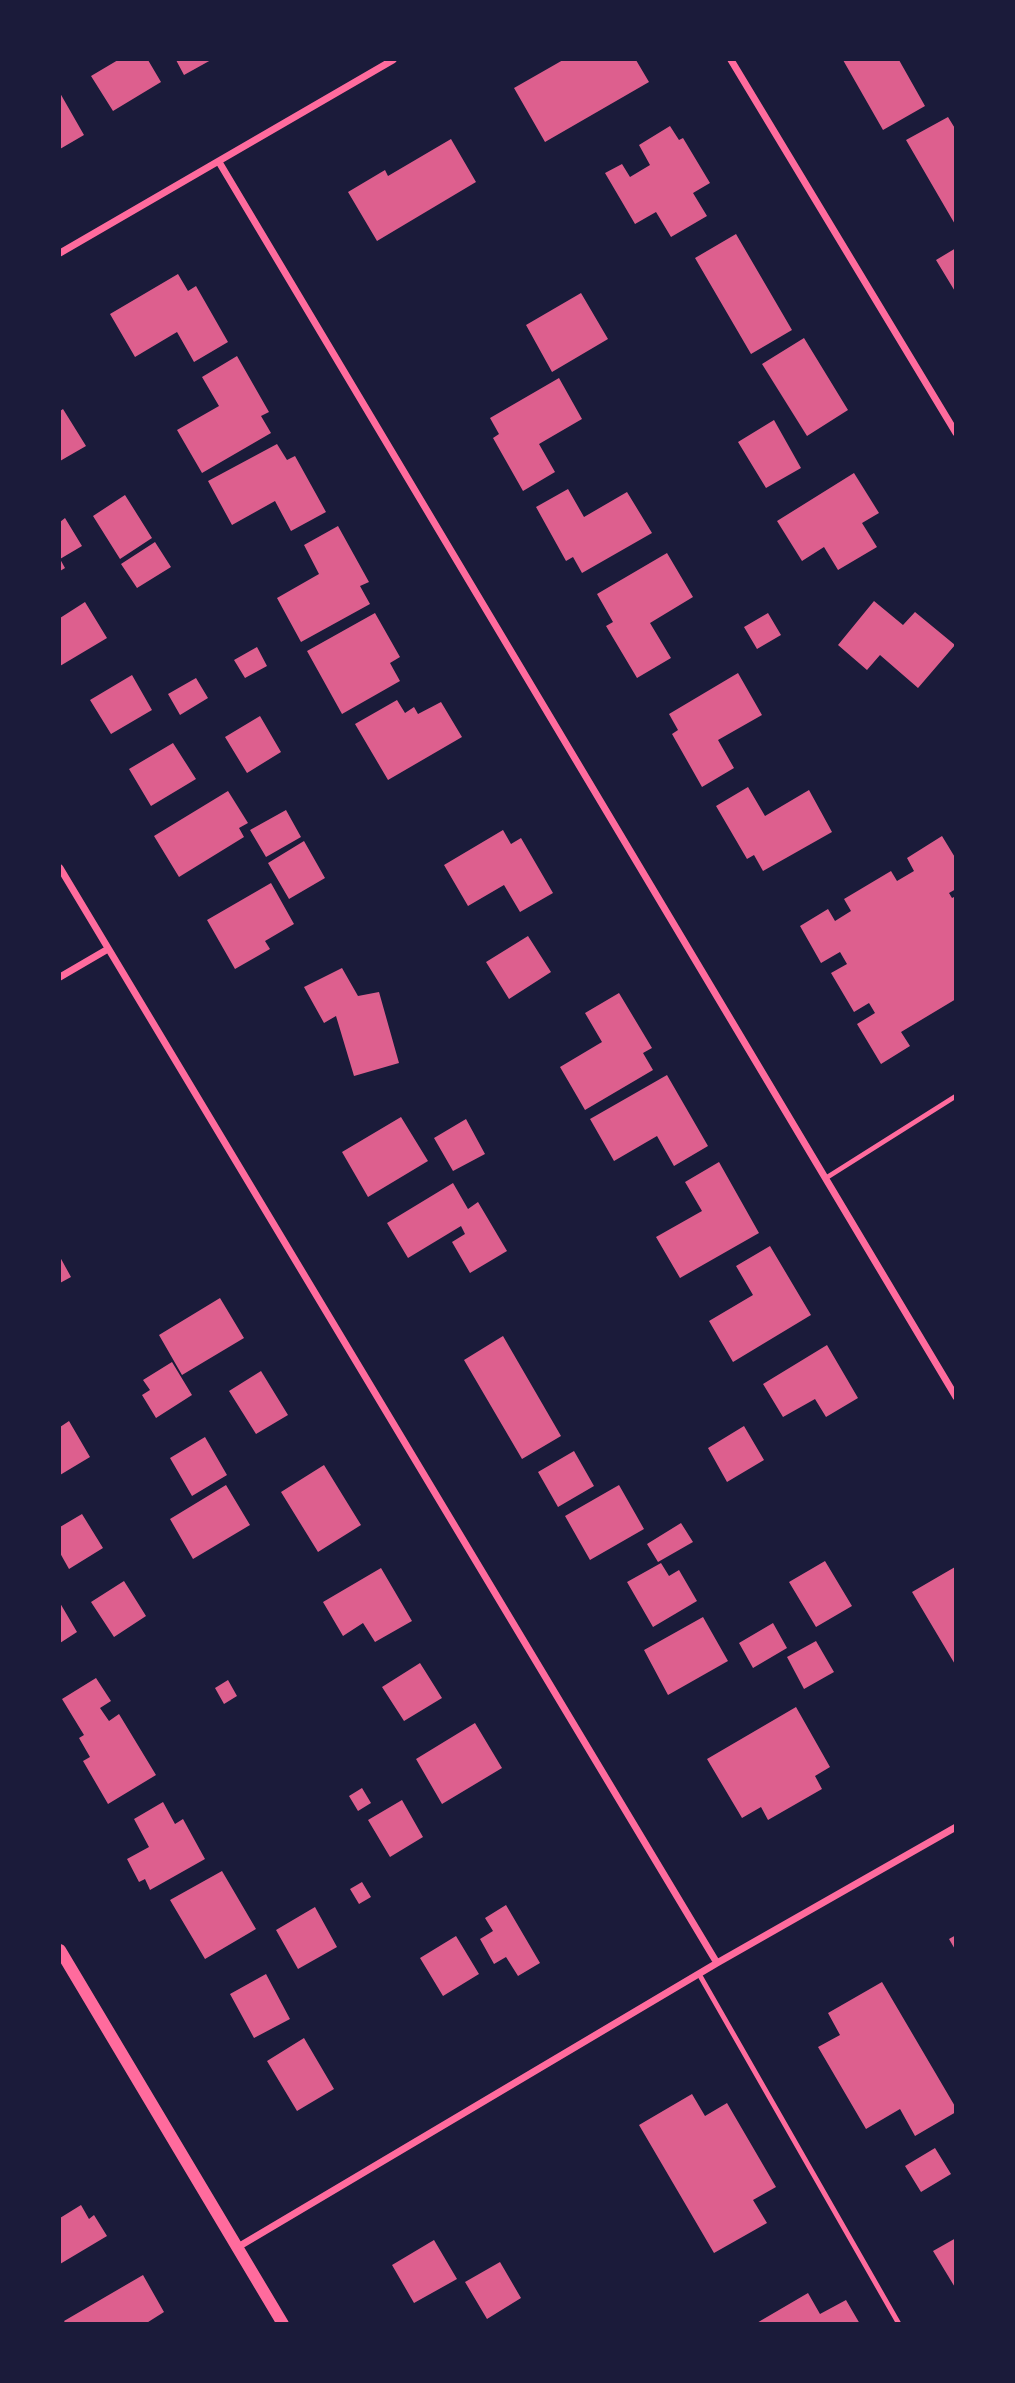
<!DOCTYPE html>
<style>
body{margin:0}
#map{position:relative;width:1015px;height:2383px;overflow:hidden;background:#1b1b3a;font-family:Raleway,sans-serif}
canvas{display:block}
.frame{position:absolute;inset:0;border:61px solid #1b1b3a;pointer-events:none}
</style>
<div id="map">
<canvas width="1015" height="2383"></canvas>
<div class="frame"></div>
</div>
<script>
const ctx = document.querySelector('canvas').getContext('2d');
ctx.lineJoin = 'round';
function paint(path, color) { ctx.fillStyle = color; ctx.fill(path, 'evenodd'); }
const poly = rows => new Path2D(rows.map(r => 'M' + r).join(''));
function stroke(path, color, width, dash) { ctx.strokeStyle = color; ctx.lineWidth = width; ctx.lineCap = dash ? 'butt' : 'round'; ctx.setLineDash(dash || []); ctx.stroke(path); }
paint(poly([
 [118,60,148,60,161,82,113,111,91,76],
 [176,60,211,60,184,75],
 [563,60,636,60,649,82,545,142,514,88],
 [843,60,899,60,925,106,883,130],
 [60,93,84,135,60,149],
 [948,117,956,130,956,226,906,140],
 [670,126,679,140,683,138,710,183,693,193,707,216,671,237,656,212,635,224,605,173,622,164,630,177,650,165,639,145],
 [451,139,476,182,377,241,348,192,385,170,388,176],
 [736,234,792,330,751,354,695,258],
 [956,248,956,293,936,260],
 [178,274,188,291,196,286,228,342,194,362,177,332,135,357,110,314],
 [581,293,608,339,552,372,526,325],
 [804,338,848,410,807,436,762,364],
 [237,356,269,412,261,416,271,433,202,473,177,430,219,406,202,377],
 [559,378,582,419,539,444,555,472,523,491,493,438,499,434,490,418],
 [63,409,86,446,60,461,60,411],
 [774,420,801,468,766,488,738,442],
 [277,444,287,460,295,456,326,512,291,531,275,501,232,525,208,481],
 [854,473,879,513,862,523,877,547,838,570,824,547,802,561,777,521],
 [568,489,584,517,627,492,652,533,582,573,573,557,566,561,536,507],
 [125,495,152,538,120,559,93,516],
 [65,518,82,546,60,559,65,568,60,571,60,522],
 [338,526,369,582,360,586,370,604,301,642,277,598,319,574,304,545],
 [155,542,171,567,137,588,121,564],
 [667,553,693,597,650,623,671,658,637,678,606,626,613,622,597,594],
 [874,601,903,625,915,612,955,645,918,688,880,655,867,670,838,645],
 [85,602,107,638,60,666,60,618],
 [375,613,400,657,390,663,400,681,342,714,307,651],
 [768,613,781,635,757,649,744,627],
 [257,647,267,666,245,678,234,660],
 [738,673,762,715,718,740,734,768,702,787,672,734,678,730,669,714],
 [132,675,152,710,111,734,90,700],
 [196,678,208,698,180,715,168,694],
 [397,700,405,713,414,707,418,714,441,702,462,737,388,780,355,724],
 [260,716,281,752,247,773,225,737],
 [173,743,196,779,151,806,129,769],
 [748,787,765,816,809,790,832,832,763,871,754,855,747,859,716,806],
 [228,791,248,823,239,828,244,837,179,877,154,836],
 [286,810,301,837,266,857,250,830],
 [503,830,511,844,521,838,553,893,520,912,504,885,468,906,444,865],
 [942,836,956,859,956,889,949,893,952,898,956,896,956,999,901,1032,910,1046,881,1064,857,1024,875,1013,869,1003,854,1012,831,973,847,964,840,952,821,963,800,926,828,909,835,921,851,911,844,899,891,871,897,881,914,871,907,858],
 [304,841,325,878,289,899,268,863],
 [271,883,294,924,265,941,270,949,235,969,207,920],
 [528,936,551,972,509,999,486,962],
 [342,968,358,996,379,992,399,1063,354,1076,336,1016,324,1023,304,987],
 [619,993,652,1048,643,1053,653,1070,585,1110,560,1067,602,1042,585,1013],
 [667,1075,708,1146,674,1166,657,1136,614,1161,590,1119],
 [401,1117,428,1161,368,1197,342,1152],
 [466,1119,485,1154,453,1171,434,1138],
 [719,1162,759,1233,680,1278,656,1237,702,1211,685,1182],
 [453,1183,468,1209,478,1202,507,1251,470,1273,452,1242,465,1234,461,1226,408,1258,387,1223],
 [770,1246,811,1315,733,1362,709,1321,753,1295,736,1266],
 [60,1257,71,1277,60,1283],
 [220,1298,244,1338,182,1375,159,1335],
 [503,1336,561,1436,522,1459,464,1360],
 [827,1345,858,1398,826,1417,815,1399,783,1417,763,1384],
 [172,1362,192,1395,156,1418,142,1395,150,1390,143,1380],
 [261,1371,288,1415,256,1434,229,1391],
 [69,1421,90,1457,60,1475,60,1427],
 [744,1426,764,1460,727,1482,708,1448],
 [205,1437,227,1475,192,1496,170,1458],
 [574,1451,594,1486,558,1507,538,1472],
 [324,1465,361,1525,318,1552,281,1492],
 [226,1485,250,1525,193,1559,170,1519],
 [619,1485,644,1529,590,1560,565,1516],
 [82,1514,103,1548,69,1569,60,1553,60,1527],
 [681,1523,693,1542,658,1562,647,1544],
 [825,1561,852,1606,816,1627,789,1582],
 [661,1563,669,1576,679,1570,697,1601,653,1627,627,1582],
 [955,1567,956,1569,956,1666,912,1592],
 [381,1568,412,1621,375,1642,363,1623,343,1636,323,1602],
 [124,1581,146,1616,114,1637,91,1602],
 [60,1603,77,1632,60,1643],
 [703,1617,728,1661,668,1695,644,1650],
 [773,1623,787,1648,753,1668,739,1643],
 [816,1641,834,1672,804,1689,787,1657],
 [420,1663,442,1698,404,1721,382,1687],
 [96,1678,111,1701,100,1708,109,1721,119,1714,156,1775,108,1804,83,1761,90,1757,79,1738,84,1735,62,1699],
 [228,1680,237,1696,224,1704,215,1688],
 [796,1707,830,1767,815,1776,822,1789,768,1820,761,1807,742,1818,707,1759],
 [475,1723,502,1768,442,1804,416,1759],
 [362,1788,371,1803,358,1811,349,1796],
 [402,1800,423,1837,390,1857,368,1820],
 [163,1802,175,1824,183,1819,205,1859,150,1890,145,1879,139,1882,127,1859,149,1847,134,1819],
 [222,1871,256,1929,205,1959,170,1900],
 [362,1882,371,1897,359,1904,350,1889],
 [506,1905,540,1963,518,1976,506,1957,494,1964,480,1939,493,1931,485,1918],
 [315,1907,337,1947,298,1969,276,1930],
 [956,1935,956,1951,949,1939],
 [456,1936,479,1974,443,1996,420,1958],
 [266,1974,290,2019,254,2038,230,1994],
 [882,1982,956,2108,956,2112,915,2136,900,2109,866,2129,818,2047,840,2035,828,2013],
 [304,2038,334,2089,297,2111,267,2061],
 [692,2094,705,2116,727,2103,776,2187,753,2200,767,2223,714,2253,639,2125],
 [935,2148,951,2174,921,2192,905,2166],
 [81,2205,89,2219,94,2215,107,2236,60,2264,60,2218],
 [956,2238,956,2289,933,2251],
 [434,2240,457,2279,414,2303,392,2265],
 [500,2262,521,2298,487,2319,465,2282],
 [143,2275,164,2312,145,2324,66,2324,64,2321],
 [808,2293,820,2314,846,2300,860,2324,755,2324]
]), '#dd5f8e');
stroke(poly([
 [826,1178,956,1096],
 [699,1974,899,2324]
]), '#ff6b9d', 5);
stroke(poly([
 [731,60,956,433],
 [219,162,956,1397],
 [60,253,393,60],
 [60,868,717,1963],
 [60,977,108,949],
 [238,2247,717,1963,956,1827]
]), '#ff6b9d', 7);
stroke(poly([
 [60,1950,283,2324]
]), '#ff6b9d', 12);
</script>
